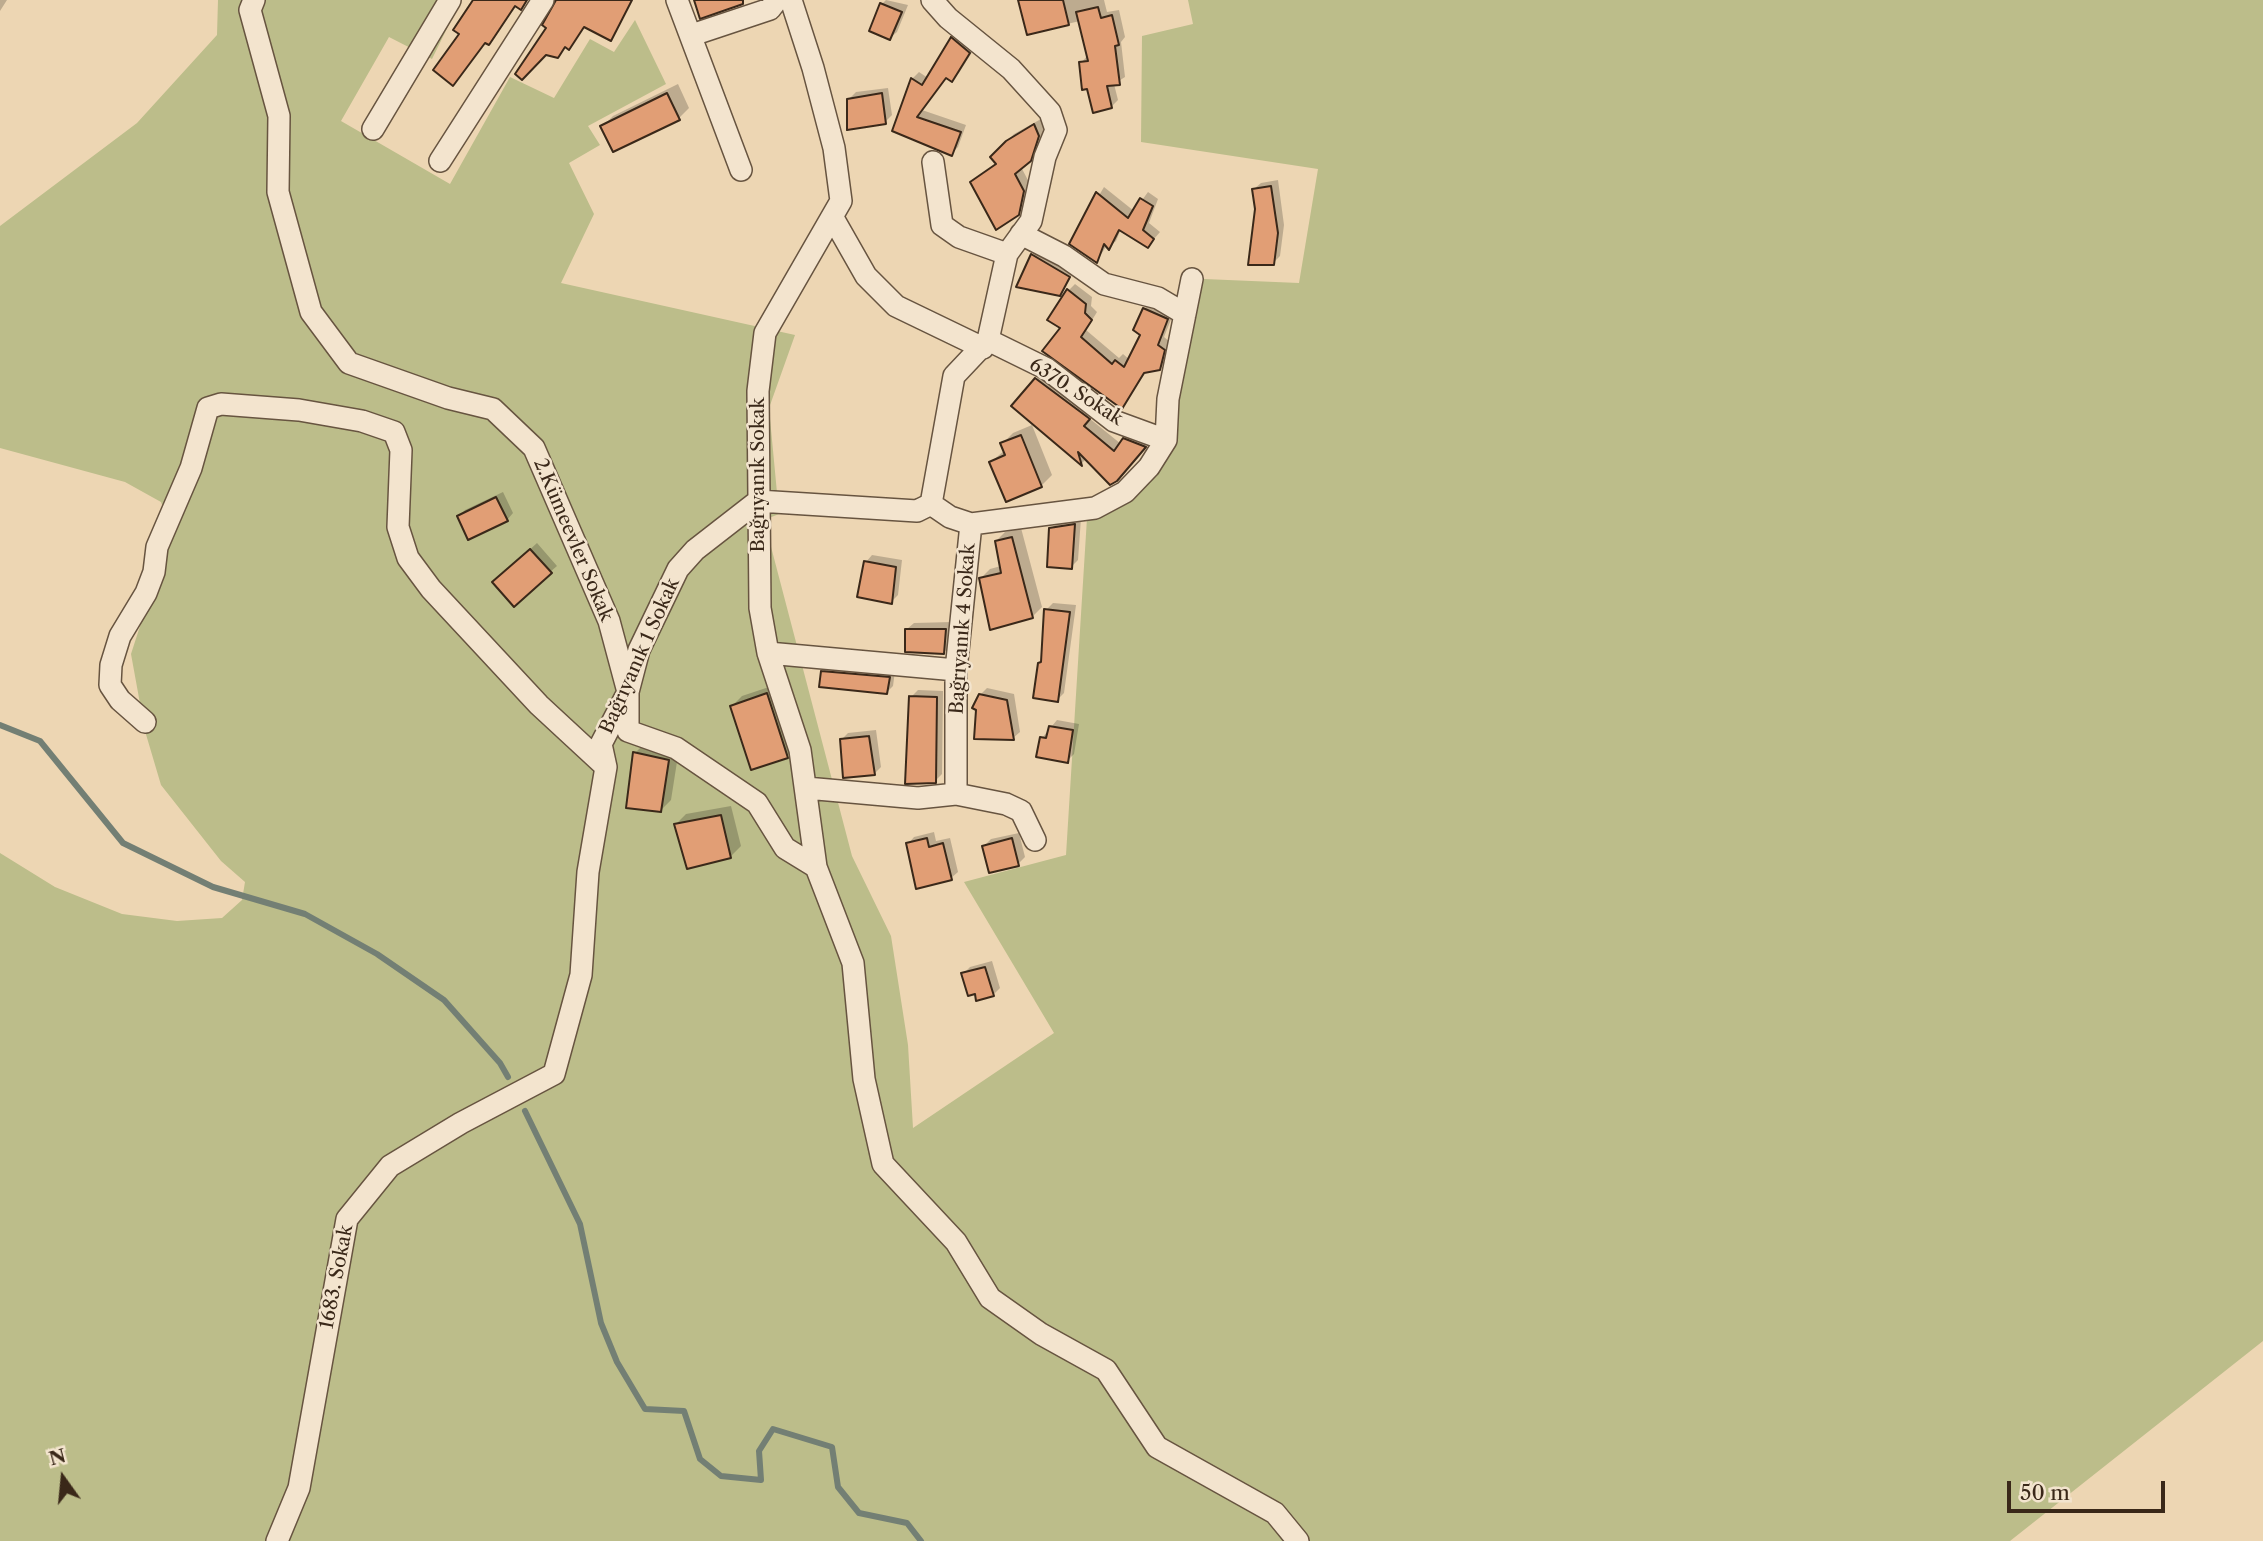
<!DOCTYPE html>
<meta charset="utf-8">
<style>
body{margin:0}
#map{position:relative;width:2263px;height:1541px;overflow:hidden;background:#edd6b3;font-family:"Libre Caslon Text",serif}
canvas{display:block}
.north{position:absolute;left:28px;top:1443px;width:70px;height:70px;-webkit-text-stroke:5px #f3e4ce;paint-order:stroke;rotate:345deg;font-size:19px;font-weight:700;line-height:28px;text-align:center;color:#3a2819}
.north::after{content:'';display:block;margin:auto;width:24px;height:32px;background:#3a2819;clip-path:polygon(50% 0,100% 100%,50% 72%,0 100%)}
.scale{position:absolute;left:2007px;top:1481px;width:158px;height:32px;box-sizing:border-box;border:4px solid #3a2819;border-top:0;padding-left:9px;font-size:21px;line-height:24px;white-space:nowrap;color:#3a2819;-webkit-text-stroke:5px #f3e4ce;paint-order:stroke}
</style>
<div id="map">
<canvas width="2263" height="1541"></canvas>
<div class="north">N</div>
<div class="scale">50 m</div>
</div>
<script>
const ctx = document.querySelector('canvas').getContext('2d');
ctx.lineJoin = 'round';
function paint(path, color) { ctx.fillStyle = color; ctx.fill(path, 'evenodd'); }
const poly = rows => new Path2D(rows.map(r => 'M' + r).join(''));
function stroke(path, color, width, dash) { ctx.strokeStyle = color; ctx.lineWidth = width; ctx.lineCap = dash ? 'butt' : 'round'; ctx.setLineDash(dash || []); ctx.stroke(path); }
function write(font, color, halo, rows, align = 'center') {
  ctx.font = font + ' "Libre Caslon Text",serif'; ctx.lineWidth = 5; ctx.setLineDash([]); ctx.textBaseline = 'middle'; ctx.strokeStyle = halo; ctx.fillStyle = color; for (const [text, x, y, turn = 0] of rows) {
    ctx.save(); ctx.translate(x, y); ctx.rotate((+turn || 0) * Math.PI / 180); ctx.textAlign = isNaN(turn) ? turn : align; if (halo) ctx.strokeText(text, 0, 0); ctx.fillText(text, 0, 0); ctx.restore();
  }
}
paint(poly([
 [218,0,461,0,432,59,389,37,341,121,450,184,510,77,554,98,590,39,614,52,635,20,666,84,588,126,600,145,569,163,594,214,561,283,795,335,769,408,779,514,764,520,852,856,891,936,908,1045,913,1128,1054,1033,964,882,1066,855,1087,518,1142,484,1167,429,1204,279,1299,283,1318,169,1141,142,1142,36,1193,24,1188,0,2263,0,2263,1341,2010,1541,0,1541,0,853,55,887,122,914,177,921,222,918,242,900,245,882,221,861,161,785,145,731,131,654,171,530,161,502,125,482,0,448,0,226,137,123,217,35]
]), '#bcbd8a');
paint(poly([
 [0,0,7,0,0,11],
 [475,0,528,0,521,8,517,5,489,43,462,34],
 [556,0,633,0,611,39,585,25,557,56,548,28],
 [886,0,908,5,897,32,890,38,882,4],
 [1022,0,1104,0,1107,12,1119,10,1125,37,1121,42,1125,77,1114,84,1118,100,1111,107,1081,63,1088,55,1080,21,1028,33],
 [959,32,976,46,959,73,952,80,947,77,922,110,966,125,958,147,951,154,894,130,912,79,919,72,928,78],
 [678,84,689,108,679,118,602,127,613,116],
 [888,88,892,115,885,122,849,99,856,92],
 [1041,119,1045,128,1037,152,1021,167,1030,184,1025,206,1018,213,972,182,997,163,992,157,1014,134],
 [1278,180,1284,225,1280,256,1273,263,1254,189,1261,183],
 [1104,187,1134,211,1148,192,1158,199,1149,223,1160,232,1148,246,1121,229,1116,241,1109,247,1107,245,1097,261,1071,243],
 [1040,248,1076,269,1060,294,1019,286,1033,255],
 [1075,284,1092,297,1091,306,1097,312,1086,330,1119,358,1123,354,1130,360,1142,335,1144,309,1151,302,1174,312,1164,337,1170,342,1167,361,1160,368,1147,371,1121,407,1062,327,1069,290],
 [1043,372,1095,411,1089,418,1121,444,1131,433,1151,440,1110,482,1087,458,1082,463,1013,406],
 [1032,425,1052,475,1041,486,991,462,1005,450,1002,444,1013,433],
 [503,492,513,513,507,520,459,516,465,510],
 [1081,518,1078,560,1071,567,1051,529,1058,522],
 [1021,528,1042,607,1032,617,992,628,980,579,990,569,1001,566,995,542,1005,532],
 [537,543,557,566,550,572,501,576],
 [872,555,902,560,898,595,891,602,866,562],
 [1053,603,1076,605,1064,693,1057,700,1039,663,1043,660,1046,610],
 [952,622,951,646,944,652,907,629,914,623],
 [829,665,895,671,893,686,887,692,823,672],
 [778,684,797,746,787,756,732,706,742,696],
 [987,688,1014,694,1020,732,1013,738,980,695],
 [918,690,943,691,942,774,935,781,911,697],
 [1057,720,1079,724,1074,754,1067,761,1042,738],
 [876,730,881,767,874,774,841,740,848,733],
 [645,743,679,749,671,800,660,811,635,753],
 [731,806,741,846,730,857,676,824,686,814],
 [934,832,936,841,950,838,958,872,951,878,908,844,914,837],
 [1019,833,1025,857,1018,864,984,846,991,839],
 [992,961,1000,988,993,995,963,974,970,967]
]), '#0003');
stroke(poly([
 [0,725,40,741,123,843,213,887,305,914,377,954,444,1000,500,1063,508,1077],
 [525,1111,580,1224,601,1323,617,1362,645,1409,684,1411,700,1459,721,1476,761,1480,759,1451,773,1429,832,1447,838,1487,859,1513,907,1523,921,1541]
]), '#737f74', 6);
const building = poly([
 [473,0,527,0,521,10,515,6,489,45,485,43,453,86,433,70,459,34,453,30,473,0],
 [556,0,632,0,611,41,584,27,569,50,565,47,558,58,546,55,522,80,515,74,546,28,542,25,556,0],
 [694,0,743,0,743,4,700,19,694,0],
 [1018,0,1063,0,1069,25,1027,35,1018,0],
 [880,3,902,12,890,40,869,31,880,3],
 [1098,7,1101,18,1112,15,1119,45,1115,46,1120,85,1107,86,1112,108,1093,113,1087,89,1082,90,1079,62,1088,61,1076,12,1098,7],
 [951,37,970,53,952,82,946,78,917,117,961,132,952,156,892,131,911,78,922,85,951,37],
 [667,93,680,120,613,152,600,126,667,93],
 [882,93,886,124,847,130,847,99,882,93],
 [1034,124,1039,136,1031,161,1015,174,1024,191,1019,215,996,230,970,182,996,164,990,157,1006,141,1034,124],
 [1271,186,1278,233,1274,265,1248,265,1255,209,1252,189,1271,186],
 [1096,192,1128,218,1140,198,1153,206,1143,230,1154,239,1148,248,1119,230,1109,250,1104,244,1097,263,1069,244,1096,192],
 [1031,254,1070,277,1060,296,1016,287,1031,254],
 [1067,289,1086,304,1085,313,1092,320,1081,337,1112,364,1115,360,1124,367,1140,335,1133,330,1143,308,1168,319,1158,345,1165,350,1160,370,1144,373,1122,409,1042,351,1060,328,1047,320,1067,289],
 [1035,378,1090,419,1084,426,1114,451,1123,438,1146,447,1117,481,1110,485,1078,452,1082,466,1011,406,1035,378],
 [1021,435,1042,487,1006,502,989,462,1005,455,1000,443,1021,435],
 [496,497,508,521,468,540,457,516,496,497],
 [1075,524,1072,569,1047,567,1049,528,1075,524],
 [1012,537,1033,618,990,630,979,578,1001,573,995,541,1012,537],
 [530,549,552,573,514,607,492,582,530,549],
 [864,561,896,567,892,604,857,597,864,561],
 [1044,609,1070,612,1058,702,1033,698,1038,663,1041,662,1044,609],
 [905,629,946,629,944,654,905,652,905,629],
 [821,671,890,677,887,694,819,687,821,671],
 [767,693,788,758,751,770,730,706,767,693],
 [979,694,1007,700,1014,740,974,739,976,710,972,708,979,694],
 [909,696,937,697,936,783,905,784,909,696],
 [1049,726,1073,730,1068,763,1036,757,1040,737,1046,738,1049,726],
 [869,736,875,775,843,778,840,739,869,736],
 [633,752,669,760,661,812,626,808,633,752],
 [721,815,731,858,687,869,674,824,721,815],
 [927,838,929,847,943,843,952,880,916,889,906,843,927,838],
 [1012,838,1019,866,989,873,982,846,1012,838],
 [985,967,994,996,976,1001,975,994,968,996,961,973,985,967]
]);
paint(building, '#e19e75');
stroke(building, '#3a2819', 2);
const street = poly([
 [254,0,250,10,279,116,278,192,311,312,349,363,448,398,493,409,534,448,609,621,628,692,628,731,676,748,757,803,785,848,816,867],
 [677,0,741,170],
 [791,0,813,68,834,148,841,201,765,333,758,391,760,608,768,653,800,750,816,867,853,963,864,1079,883,1164,956,1242,990,1298,1041,1334,1106,1370,1157,1447,1275,1513,1298,1541],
 [692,35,770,9,777,0],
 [373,129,450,0],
 [440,161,543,0],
 [933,162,942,225,959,237,1007,254],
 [833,218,866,276,896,306,983,348],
 [1021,234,1064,256,1104,284,1158,298,1185,314],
 [988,340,1047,369,1114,421,1166,440],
 [931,504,954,376,988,340,1007,254,1031,221,1045,157,1056,130,1050,112,1011,69,948,18,932,0],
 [931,504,950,517,971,524,1095,508,1125,492,1149,467,1166,440,1168,399,1192,279],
 [768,653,956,670],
 [145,722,120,700,110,685,111,665,120,636,146,593,154,572,157,547,191,468,208,408,221,404,299,410,362,421,394,432,401,450,398,527,408,558,431,589,539,705,606,767],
 [806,788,918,798,956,794,956,670,971,524],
 [956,794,1006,804,1021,811,1035,840],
 [277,1541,299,1488,347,1219,390,1166,461,1123,554,1074,581,975,588,872,606,767,601,744,628,692,639,650,678,569,695,550,758,501,917,511,931,504]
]);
stroke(street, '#675440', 24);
stroke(street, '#f3e4ce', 21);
write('19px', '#3a2819', '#f3e4ce', [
 ["6370. Sokak",1076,392,33],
 ["Bağrıyanık Sokak",759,475,-90],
 ["2.Kümeevler Sokak",573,540,67],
 ["Bağrıyanık 4 Sokak",963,629,-86],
 ["Bağrıyanık 1 Sokak",640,656,-66],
 ["1683. Sokak",337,1277,-79]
]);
</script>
